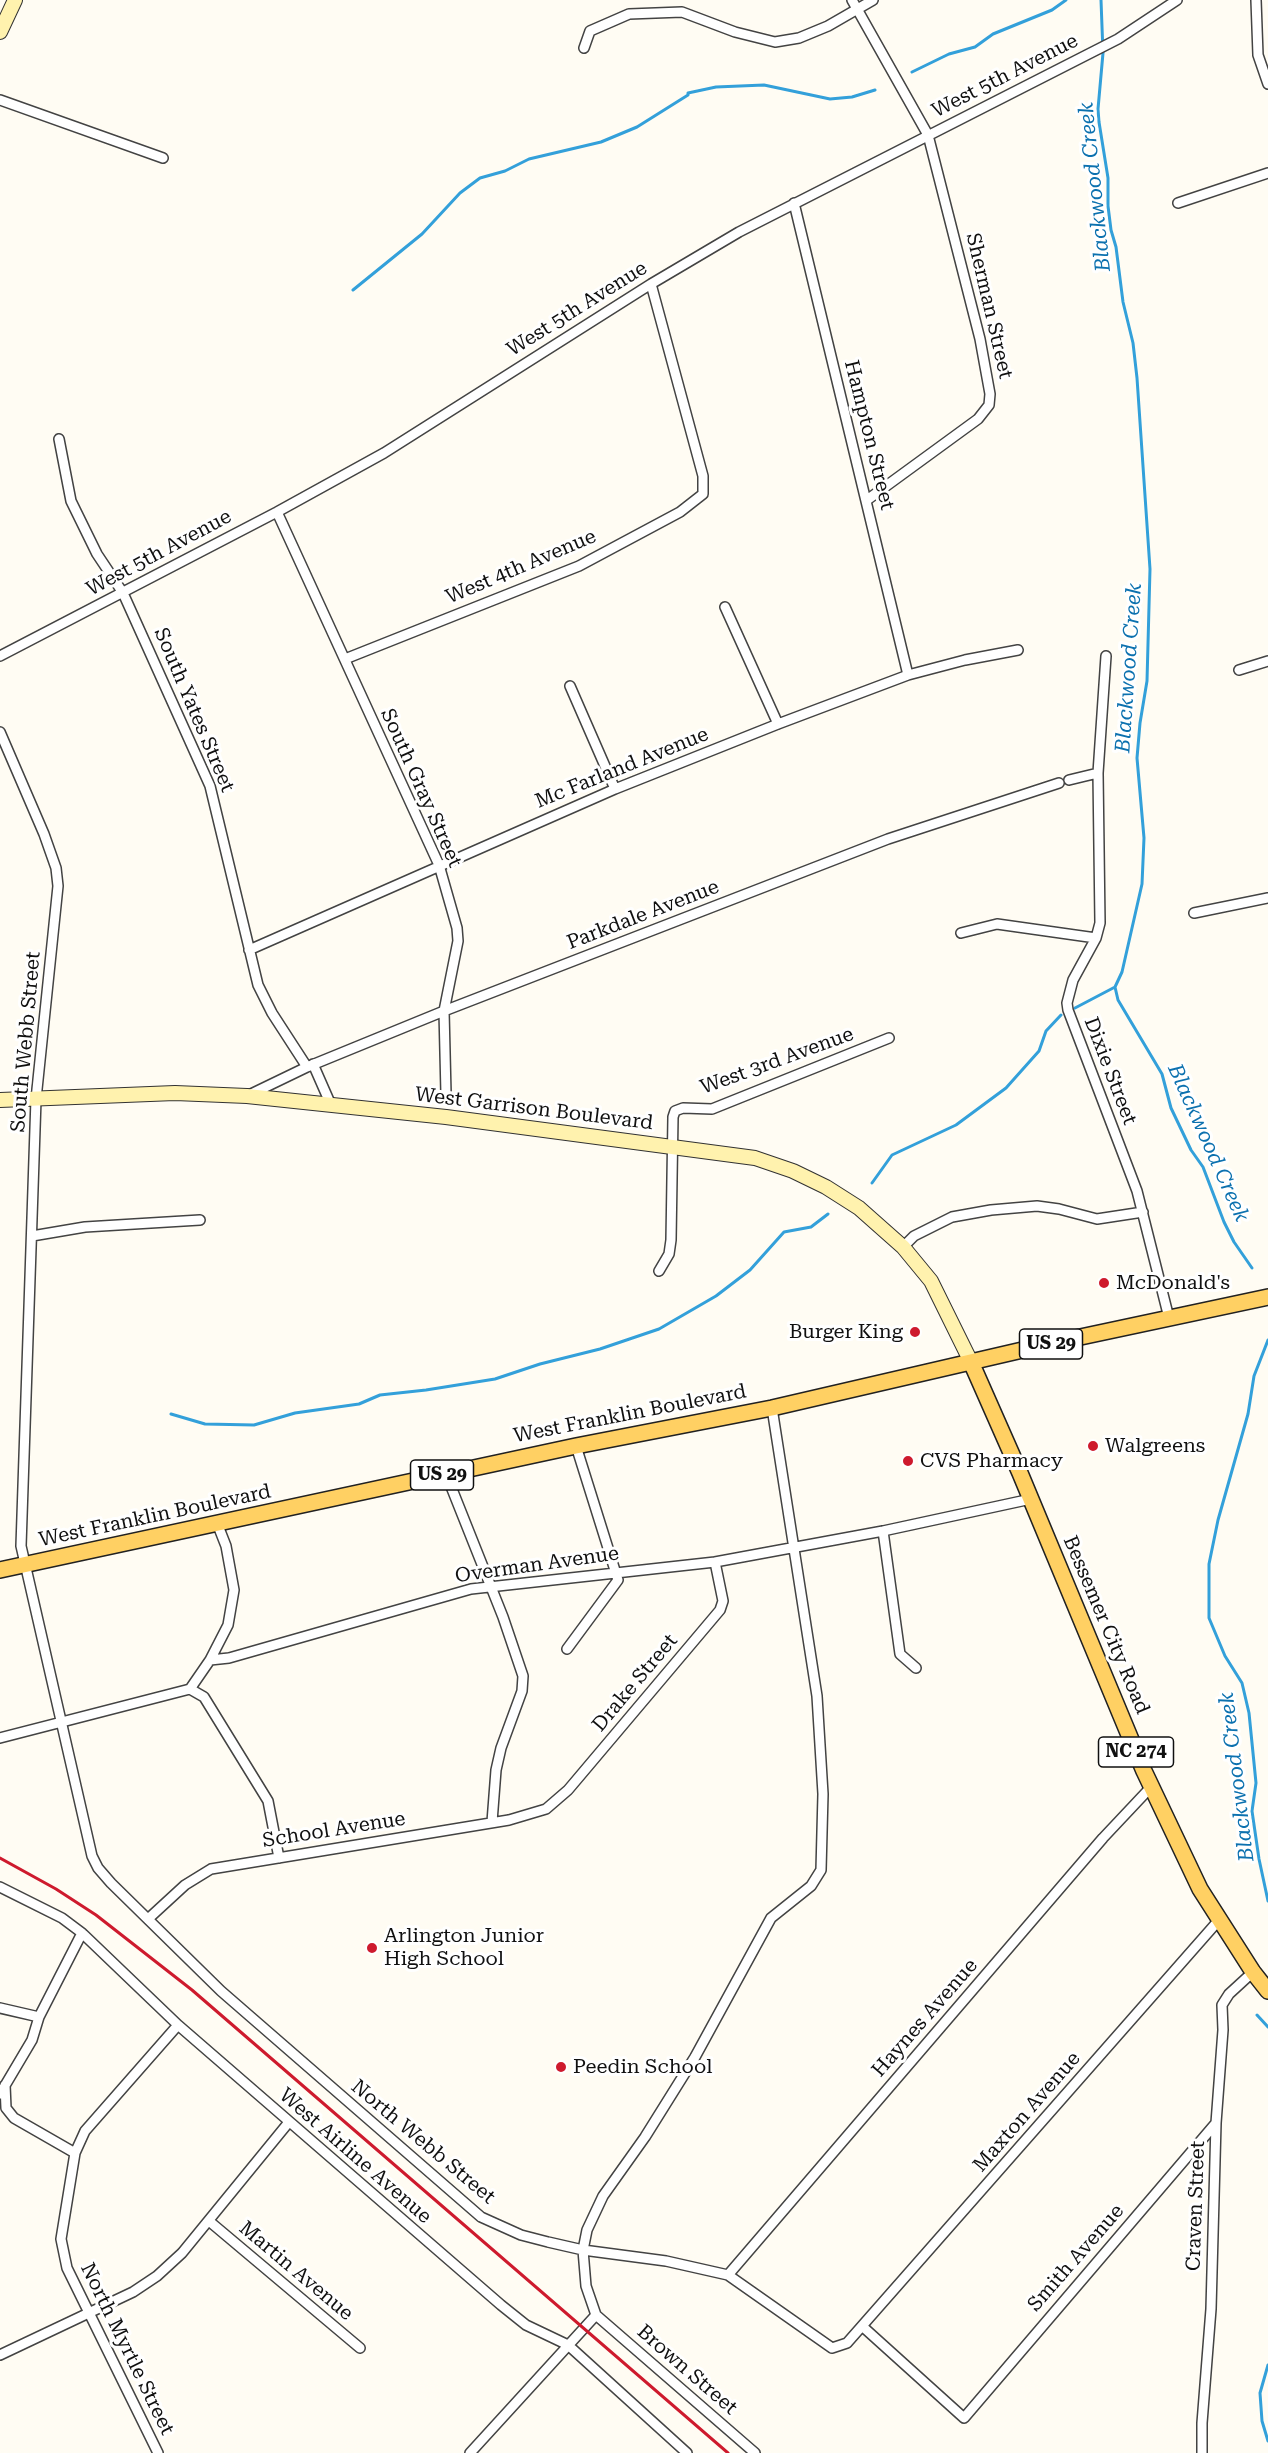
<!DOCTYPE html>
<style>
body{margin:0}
canvas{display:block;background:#fffcf3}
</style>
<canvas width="1268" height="2453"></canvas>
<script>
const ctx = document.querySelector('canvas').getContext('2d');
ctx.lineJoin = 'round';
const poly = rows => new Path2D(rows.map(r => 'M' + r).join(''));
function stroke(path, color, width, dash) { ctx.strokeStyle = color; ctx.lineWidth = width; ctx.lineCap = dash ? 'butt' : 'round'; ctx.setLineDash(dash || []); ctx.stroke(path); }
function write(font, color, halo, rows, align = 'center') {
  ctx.font = font + ' "Roboto Serif",serif'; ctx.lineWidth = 6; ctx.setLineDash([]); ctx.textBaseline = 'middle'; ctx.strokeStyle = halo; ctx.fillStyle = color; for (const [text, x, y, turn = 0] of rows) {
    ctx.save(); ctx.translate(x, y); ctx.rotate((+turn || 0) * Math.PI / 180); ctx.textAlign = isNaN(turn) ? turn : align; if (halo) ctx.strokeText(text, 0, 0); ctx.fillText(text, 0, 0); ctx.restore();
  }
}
stroke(poly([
 [1101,0,1103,53,1098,109,1099,122,1108,178,1108,206,1111,230,1116,247,1123,302,1133,343,1137,378,1150,569,1147,681,1140,723,1137,758,1144,838,1142,884,1122,972,1115,987,1118,1000,1162,1074,1171,1108,1191,1150,1203,1167,1224,1222,1234,1242,1252,1268],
 [912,72,949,54,975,47,993,34,1052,10,1066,0],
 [353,290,422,234,460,193,480,178,505,171,529,159,601,142,637,127,688,95,688,93,716,87,764,85,830,99,852,97,875,90],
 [1075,1008,1115,987],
 [872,1183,892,1155,956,1125,1006,1088,1039,1051,1046,1031,1061,1015],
 [1268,1340,1254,1376,1248,1414,1218,1520,1209,1564,1209,1618,1225,1656,1242,1683,1249,1713,1256,1783,1252,1811,1259,1859,1268,1901],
 [171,1414,205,1424,254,1425,295,1413,359,1404,380,1395,426,1390,495,1379,540,1364,600,1349,659,1329,716,1296,750,1270,784,1232,811,1227,828,1214],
 [1257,2015,1268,2027],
 [1268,2365,1260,2393,1262,2421,1268,2441]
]), '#33a0da', 3);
const minor = poly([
 [852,0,928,135,980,339,990,394,989,405,978,419,867,500],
 [1256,0,1258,55,1268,84],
 [584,48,590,31,629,14,682,12,735,32,775,42,799,38,828,26,873,0],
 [0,100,163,158],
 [794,203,908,675],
 [1178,203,1268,173],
 [59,439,71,501,97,554,123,593,210,786,258,985,272,1013,307,1067],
 [277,512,439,865,457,928,458,941,444,1011,446,1094],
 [725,607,778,724],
 [0,656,277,512,384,453,651,284,739,232,1118,39,1177,0],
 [1106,656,1098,773,1100,923,1096,938,1073,980,1067,1003,1068,1010,1137,1191,1169,1318],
 [345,659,579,566,680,512,703,494,703,476,651,284],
 [1239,670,1268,661],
 [570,686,615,789],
 [0,732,44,834,56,868,58,886,36,1099,21,1546,92,1856,98,1868,111,1883,221,1991,481,2217,521,2235,548,2242,583,2250,666,2261,728,2275,832,2348,847,2343,1219,1920],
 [1069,780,1098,773],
 [1194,913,1268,898],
 [961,933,997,924,1096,938],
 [249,950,615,789,778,724,908,675,965,660,1018,650],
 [313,1064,331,1105],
 [249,1095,307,1067,444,1011,888,839,1059,783],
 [32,1236,85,1227,200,1220],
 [903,1247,914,1236,952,1217,991,1210,1037,1206,1059,1209,1097,1219,1143,1212],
 [659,1271,669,1254,671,1240,673,1117,675,1111,683,1108,712,1109,889,1038],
 [446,1474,503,1617,523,1676,522,1691,501,1748,496,1770,492,1822],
 [883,1531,900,1654,916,1668],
 [567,1649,618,1580,576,1446],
 [210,1660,228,1625,234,1590,226,1546,217,1523],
 [190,1689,204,1697,268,1801,279,1858],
 [0,1738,190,1689,210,1660,229,1658,471,1589,715,1562,883,1531,1031,1499],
 [0,1887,62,1918,82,1933,178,2025,501,2305,526,2325,568,2345,687,2453],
 [148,1919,185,1885,211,1869,509,1820,546,1809,568,1790,720,1610,723,1601,715,1562],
 [0,2008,39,2017],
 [5,2085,6,2108,14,2118,75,2153],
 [0,2094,32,2040,39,2017,82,1933],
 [209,2221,360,2348],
 [728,2275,1103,1838,1151,1787],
 [862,2326,964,2418,1216,2123],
 [0,2355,133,2292,157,2276,182,2253,289,2122],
 [158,2453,67,2268,61,2239,75,2153,85,2131,178,2025],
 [470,2453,596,2315],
 [755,2453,596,2315,586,2286,583,2250,587,2230,603,2196,645,2137,695,2057,771,1918,811,1886,821,1870,823,1794,817,1696,772,1408],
 [1202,2453,1202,2423,1211,2309,1216,2123,1223,2030,1222,2005,1229,1994,1253,1972]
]);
const secondary = poly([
 [0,32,15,0],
 [0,1100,175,1093,247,1096,446,1117,755,1158,793,1171,826,1187,859,1208,903,1247,931,1281,971,1362]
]);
const primary = poly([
 [971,1362,1020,1473,1144,1771,1200,1889,1253,1972,1268,1991],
 [0,1570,576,1446,772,1408,1057,1342,1268,1297]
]);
stroke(minor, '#434343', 12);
stroke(secondary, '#323232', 16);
stroke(primary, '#212121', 18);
stroke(minor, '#fff', 9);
stroke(secondary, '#fff2ae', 14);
stroke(primary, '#ffd063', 15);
stroke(poly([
 [0,1858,56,1889,96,1915,192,1990,728,2453]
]), '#ce1a2d', 3);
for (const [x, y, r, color] of [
 [1104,1283,6,"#ce1a2d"],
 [915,1332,6,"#ce1a2d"],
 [1093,1446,6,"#ce1a2d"],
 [908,1461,6,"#ce1a2d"],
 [372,1948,6,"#ce1a2d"],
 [561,2067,6,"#ce1a2d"]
]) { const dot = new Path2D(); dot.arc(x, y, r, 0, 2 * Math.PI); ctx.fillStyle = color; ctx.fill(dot); stroke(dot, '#fff', 2); }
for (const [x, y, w] of [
 [1051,1344,63],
 [442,1475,63],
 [1136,1752,75]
]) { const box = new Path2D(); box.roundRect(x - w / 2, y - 15, w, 30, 4.5); ctx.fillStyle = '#fff'; ctx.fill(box); stroke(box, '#101010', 1.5); }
write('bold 18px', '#101010', null, [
 ["US 29",1051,1344],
 ["US 29",442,1475],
 ["NC 274",1136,1752]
]);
write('20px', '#101010', '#fff', [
 ["West 5th Avenue",1005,76,-27],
 ["Sherman Street",989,306,77],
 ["West 5th Avenue",577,309,-32],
 ["Hampton Street",869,435,76],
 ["West 5th Avenue",159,553,-28],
 ["West 4th Avenue",521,567,-23],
 ["South Yates Street",194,710,67],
 ["Mc Farland Avenue",622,768,-22],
 ["South Gray Street",421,788,66],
 ["Parkdale Avenue",643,915,-21],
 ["South Webb Street",26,1042,-85],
 ["West 3rd Avenue",777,1061,-20],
 ["Dixie Street",1110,1071,69],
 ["West Garrison Boulevard",534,1109,7],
 ["West Franklin Boulevard",630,1414,-11],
 ["West Franklin Boulevard",155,1516,-12],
 ["Overman Avenue",537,1565,-8],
 ["Bessemer City Road",1106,1625,67],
 ["Drake Street",635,1683,-50],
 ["School Avenue",334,1830,-9],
 ["Haynes Avenue",925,2018,-49],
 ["Maxton Avenue",1027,2112,-49],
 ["North Webb Street",423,2142,40],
 ["West Airline Avenue",355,2156,41],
 ["Craven Street",1196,2206,-88],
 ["Smith Avenue",1076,2258,-49],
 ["Martin Avenue",296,2271,40],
 ["North Myrtle Street",127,2349,64],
 ["Brown Street",687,2370,41]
]);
write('20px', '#101010', '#fff', [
 ["McDonald's",1116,1283],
 ["Burger King",903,1332,"right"],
 ["Walgreens",1105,1446],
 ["CVS Pharmacy",920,1461],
 ["Arlington Junior",384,1936],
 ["High School",384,1959],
 ["Peedin School",573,2067]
], 'left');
write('italic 21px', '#0c71af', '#fff', [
 ["Blackwood Creek",1095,187,-96],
 ["Blackwood Creek",1129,668,-86],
 ["Blackwood Creek",1208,1143,66],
 ["Blackwood Creek",1237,1777,-97]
]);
</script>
